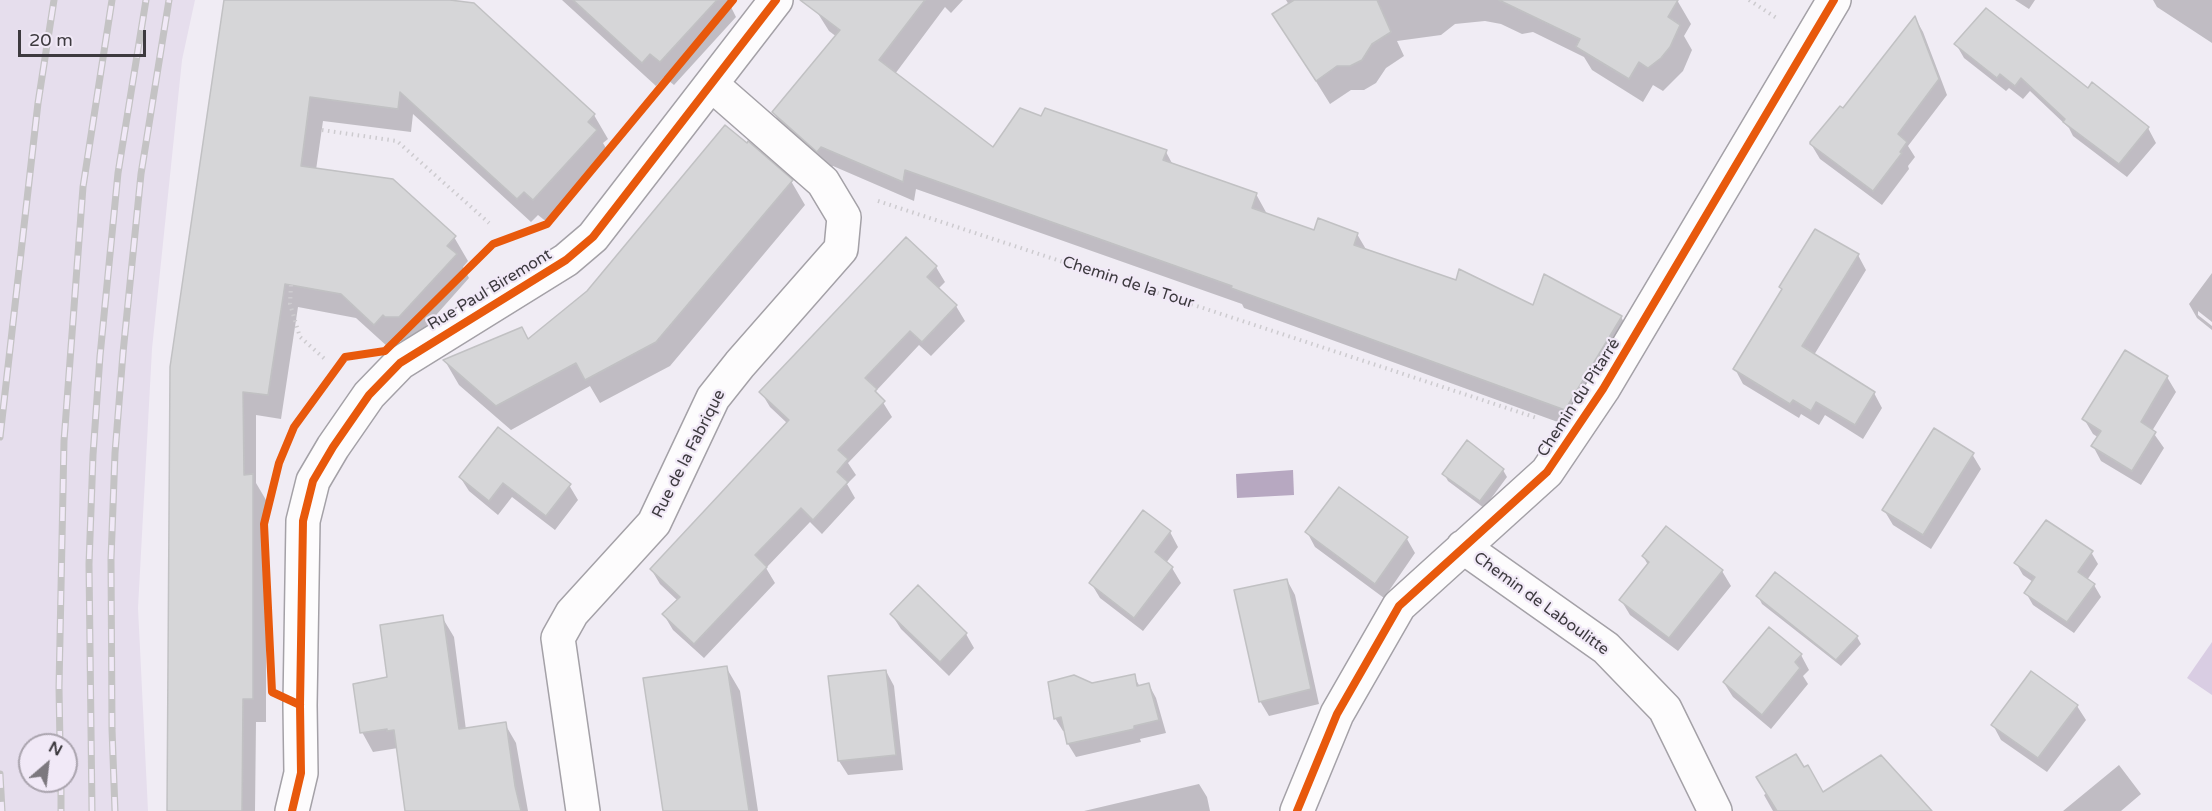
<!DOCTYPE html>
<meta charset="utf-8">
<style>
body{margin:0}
#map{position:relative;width:2212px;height:811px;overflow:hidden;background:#f0ecf4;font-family:"Varela Round",sans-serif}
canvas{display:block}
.north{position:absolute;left:18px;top:733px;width:60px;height:60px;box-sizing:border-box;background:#f1e9f7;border:2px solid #a9a3ad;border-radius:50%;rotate:28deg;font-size:16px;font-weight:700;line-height:24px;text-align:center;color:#3d3a3f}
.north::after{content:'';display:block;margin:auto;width:21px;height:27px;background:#7c787e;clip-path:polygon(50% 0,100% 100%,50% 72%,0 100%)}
.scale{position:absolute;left:18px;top:30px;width:128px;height:27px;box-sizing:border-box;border:3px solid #3d3a3f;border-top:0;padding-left:8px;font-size:18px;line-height:21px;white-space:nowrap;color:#3d3a3f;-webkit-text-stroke:4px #f1e9f7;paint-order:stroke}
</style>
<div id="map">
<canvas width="2212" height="811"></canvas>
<div class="north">N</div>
<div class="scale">20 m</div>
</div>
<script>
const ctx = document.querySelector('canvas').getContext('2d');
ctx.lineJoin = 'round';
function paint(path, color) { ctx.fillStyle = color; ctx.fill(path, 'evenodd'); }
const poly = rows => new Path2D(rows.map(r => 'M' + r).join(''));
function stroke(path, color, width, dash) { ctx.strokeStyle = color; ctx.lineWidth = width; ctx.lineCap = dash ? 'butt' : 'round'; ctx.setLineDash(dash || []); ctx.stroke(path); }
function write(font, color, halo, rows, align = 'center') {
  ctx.font = font + ' "Varela Round",sans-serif'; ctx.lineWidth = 4.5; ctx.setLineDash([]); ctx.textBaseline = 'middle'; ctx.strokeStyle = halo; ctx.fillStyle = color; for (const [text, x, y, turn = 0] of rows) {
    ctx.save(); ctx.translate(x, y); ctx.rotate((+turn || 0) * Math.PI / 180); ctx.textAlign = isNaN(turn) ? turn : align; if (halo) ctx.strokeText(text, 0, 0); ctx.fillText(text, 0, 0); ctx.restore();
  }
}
paint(poly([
 [0,0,195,0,182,60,152,349,138,608,148,811,0,811],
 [30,745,66,745,66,781,30,781]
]), '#e6deed');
paint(poly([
 [2212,642,2212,695,2187,678]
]), '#d9cde3');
paint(poly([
 [1293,470,1294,495,1237,498,1236,474]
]), '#b7a8c1');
paint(poly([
 [225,0,441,0,594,115,608,139,603,143,610,155,548,223,538,215,531,222,413,114,411,132,323,121,316,170,454,237,468,261,463,267,469,278,413,341,400,341,397,338,388,347,356,318,298,307,281,419,256,415,256,483,266,500,266,722,256,722,255,811,169,811],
 [562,0,734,0,730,5,736,17,674,85,664,77,656,86],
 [826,0,963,0,951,13,945,7,895,74,993,149,1166,152,1173,165,1256,194,1267,214,1315,232,1357,234,1367,251,1534,307,1621,317,1632,336,1577,429,1244,308,1242,304,916,189,914,201,833,166,829,170,785,132,774,113,837,37,829,31,817,12],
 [1286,0,1677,0,1691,24,1684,36,1692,50,1683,71,1663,91,1653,85,1643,102,1592,70,1584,57,1533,32,1522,34,1501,24,1485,21,1455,24,1441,35,1397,41,1404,56,1386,68,1376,83,1364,90,1351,90,1330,104,1274,14,1289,5],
 [2015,0,2035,0,2029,9],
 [2153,0,2212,0,2212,43,2157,7],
 [1915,18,1923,32,1947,95,1908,146,1915,157,1908,166,1909,169,1882,205,1820,159,1811,144,1843,110],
 [1956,44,2088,90,2092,84,2148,128,2156,143,2127,177,2073,136,2069,128,2030,91,2023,99,2009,88,2006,91,1964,58],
 [791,181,805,205,670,366,600,403,590,386,511,430,459,385,445,361,528,341],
 [1858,255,1866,270,1814,355,1874,393,1882,408,1863,439,1825,415,1819,425,1801,414,1799,418,1743,384,1735,369,1783,290,1781,287],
 [936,267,945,282,938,289,956,306,965,321,931,356,919,345,876,391,892,417,848,463,856,475,847,484,855,498,822,534,810,522,766,568,775,583,704,658,673,630,664,615,678,601,660,584,651,569,788,424,770,407,761,392],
 [2212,273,2212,322,2198,311,2198,315,2212,326,2212,330,2197,318,2189,304],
 [2125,352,2167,377,2176,392,2152,431,2164,448,2141,485,2101,461,2093,446,2099,438,2093,434,2084,419],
 [1972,454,1981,469,1931,549,1893,525,1884,510],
 [1503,470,1507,477,1484,508,1448,481,1444,474],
 [460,477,569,485,578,500,555,530,512,497,498,515,469,491],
 [1340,489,1407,539,1415,553,1384,598,1315,547,1307,532],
 [1170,532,1178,547,1166,563,1172,568,1181,583,1143,631,1100,598,1091,583],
 [2091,552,2098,564,2087,580,2094,585,2101,597,2074,633,2033,605,2026,593,2033,582,2023,575,2016,563],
 [1643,556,1722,571,1731,586,1678,651,1630,615,1621,600,1648,565],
 [1287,580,1295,595,1319,704,1269,716,1260,701],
 [1758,596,1857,637,1861,644,1841,666,1762,604],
 [892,615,966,634,974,648,949,676,901,629],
 [442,617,454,637,466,730,505,724,516,743,528,811,407,811,398,748,373,752,362,732,388,678],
 [1801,655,1809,670,1803,676,1808,684,1771,729,1733,697,1724,683],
 [726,667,740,691,758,811,665,811],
 [886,671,894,686,903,770,848,775,839,761],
 [1134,676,1140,687,1149,685,1156,698,1166,733,1140,739,1141,742,1076,757,1068,744,1066,731,1063,731,1055,718,1092,684],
 [2077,706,2086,720,2047,772,2001,740,1993,725],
 [2119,765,2141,794,2121,811,2063,811],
 [1199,784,1207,797,1210,811,1084,811],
 [1767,793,1823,794,1930,811,1773,811,1764,795]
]), '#0003');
const building = poly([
 [224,0,450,0,474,3,595,114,588,122,597,130,533,200,524,192,517,199,400,92,398,109,310,97,301,166,393,179,456,236,447,246,457,254,399,317,385,317,383,315,374,325,341,294,285,284,268,395,243,392,244,475,253,474,253,699,243,699,242,811,167,811,170,367,224,0],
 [573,0,717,0,660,62,650,54,642,63,573,0],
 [800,0,925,0,879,60,993,147,1020,108,1041,116,1045,108,1167,150,1163,160,1257,193,1252,208,1314,230,1318,218,1358,233,1354,245,1456,280,1459,269,1533,305,1544,274,1622,316,1565,410,1231,288,1232,286,905,170,903,182,821,147,817,152,772,112,840,30,800,0],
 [1294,0,1377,0,1391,32,1372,44,1362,60,1350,66,1337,66,1316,81,1272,14,1294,0],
 [1499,0,1678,0,1668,17,1680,25,1670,47,1661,58,1648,68,1639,62,1629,79,1576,47,1580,39,1499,0],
 [1986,8,2088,88,2092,82,2149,127,2119,164,2063,122,2065,119,2021,78,2015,86,2000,74,1997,78,1954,44,1986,8],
 [1915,16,1939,79,1898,134,1907,142,1900,152,1902,153,1873,191,1810,144,1810,142,1840,106,1843,108,1915,16],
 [725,125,747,143,748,141,793,180,656,342,585,380,576,363,496,406,443,360,522,327,528,339,587,291,725,125],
 [1815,229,1859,254,1802,346,1875,392,1855,425,1816,402,1811,411,1793,400,1790,404,1733,369,1782,289,1779,287,1815,229],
 [906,237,937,266,927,277,957,305,922,342,910,331,865,378,877,389,875,391,885,401,838,450,848,459,837,472,848,482,813,520,801,508,755,555,767,567,694,644,662,614,680,597,650,569,789,420,759,392,906,237],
 [2125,350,2168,376,2141,422,2156,432,2132,471,2091,446,2101,431,2082,419,2125,350],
 [498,427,571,484,546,516,503,483,489,501,459,477,498,427],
 [1934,428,1974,453,1923,535,1882,510,1934,428],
 [1467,440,1504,469,1480,501,1442,474,1467,440],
 [1339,487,1408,537,1375,584,1305,532,1339,487],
 [1143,510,1171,531,1155,552,1173,567,1134,618,1089,583,1143,510],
 [2046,520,2093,551,2078,572,2095,584,2067,622,2024,593,2035,577,2014,563,2046,520],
 [1666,526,1723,570,1669,638,1619,600,1649,562,1642,556,1666,526],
 [1775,572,1858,636,1836,660,1756,596,1775,572],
 [1287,579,1311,689,1259,702,1234,590,1287,579],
 [918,585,967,633,940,662,890,614,918,585],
 [443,615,459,729,506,722,515,786,521,811,405,811,394,730,387,731,387,729,360,733,353,684,387,677,380,625,443,615],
 [1769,627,1802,654,1795,662,1800,668,1762,715,1723,682,1769,627],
 [727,666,749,811,663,811,643,678,727,666],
 [886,670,896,755,838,761,828,676,886,670],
 [2031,671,2078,705,2038,758,1991,725,2031,671],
 [1135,674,1137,686,1149,683,1159,720,1134,726,1134,729,1067,744,1061,717,1054,719,1048,682,1074,675,1092,683,1135,674],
 [1796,754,1804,767,1808,765,1823,792,1881,755,1932,811,1777,811,1756,777,1796,754]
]);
paint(building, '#d6d6d8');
stroke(building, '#c1c1c3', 1.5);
const minor = poly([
 [1463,547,1606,648,1665,709,1715,811],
 [292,811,301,773,300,705,303,521,313,481,333,447,369,395,400,363,566,260,593,237,776,0],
 [583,811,558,638,572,613,654,523,713,398,740,364,841,249,844,217,823,182,711,84],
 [1297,811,1337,714,1399,606,1547,472,1603,389,1834,0]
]);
stroke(minor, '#a4a1a7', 36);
stroke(poly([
 [1749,0,1778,19],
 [322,130,397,141,489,223],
 [878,201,1537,418],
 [291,285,290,304,300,337,327,361]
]), '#cdcbcf', 4, [1.5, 4.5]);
stroke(minor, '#fdfcfd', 33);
const rail = poly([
 [0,437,38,103,54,0],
 [60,745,59,687,64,441,83,187,112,0],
 [0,774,2,811],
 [61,781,61,811],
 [92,811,89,564,93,455,100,356,118,173,146,0],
 [115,811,112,729,111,559,115,453,123,353,141,174,169,0]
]);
stroke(rail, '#c4c3c4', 7);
stroke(rail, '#f1e9f7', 4.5, [14]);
stroke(poly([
 [300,705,272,692,264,524,279,463,294,427,345,357,385,351,493,244,547,224,733,0],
 [292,811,301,773,300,705,303,521,313,481,333,447,369,395,400,363,566,260,593,237,776,0],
 [1297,811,1337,714,1399,606,1547,472,1603,389,1834,0]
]), '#e8590c', 8);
write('16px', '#3d3a3f', '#f1e9f7', [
 ["Chemin de la Tour",1128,283,18],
 ["Rue Paul Biremont",490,290,-31],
 ["Chemin du Pitarré",1579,398,-57],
 ["Rue de la Fabrique",689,454,-63],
 ["Chemin de Laboulitte",1541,604,36]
]);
</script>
